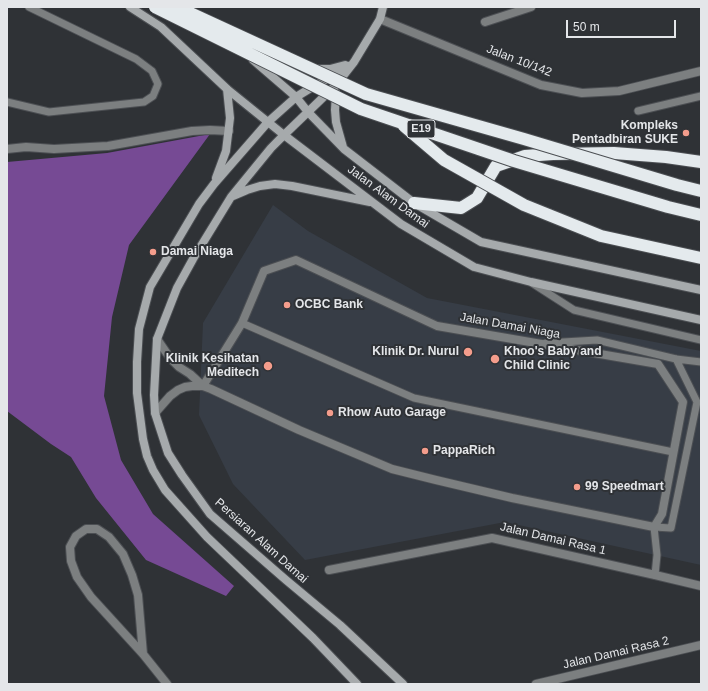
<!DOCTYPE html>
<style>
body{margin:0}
#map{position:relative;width:708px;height:691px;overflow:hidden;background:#2f3236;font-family:Helvetica,sans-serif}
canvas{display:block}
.frame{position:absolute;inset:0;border:8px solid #e4e6e9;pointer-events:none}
.scale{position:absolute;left:566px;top:20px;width:110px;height:18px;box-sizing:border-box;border:2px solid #e4e6e9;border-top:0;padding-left:5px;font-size:12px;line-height:14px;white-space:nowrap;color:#e4e6e9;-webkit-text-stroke:3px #2f3236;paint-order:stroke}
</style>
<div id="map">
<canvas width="708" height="691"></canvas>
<div class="frame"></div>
<div class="scale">50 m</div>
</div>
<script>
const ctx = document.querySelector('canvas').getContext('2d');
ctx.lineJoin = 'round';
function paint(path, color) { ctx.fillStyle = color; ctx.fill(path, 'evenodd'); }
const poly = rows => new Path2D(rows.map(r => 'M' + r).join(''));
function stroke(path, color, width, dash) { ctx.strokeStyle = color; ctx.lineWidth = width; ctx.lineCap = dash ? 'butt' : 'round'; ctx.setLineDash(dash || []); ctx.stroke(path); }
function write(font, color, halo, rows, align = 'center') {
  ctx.font = font + ' Helvetica,sans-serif'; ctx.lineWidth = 4; ctx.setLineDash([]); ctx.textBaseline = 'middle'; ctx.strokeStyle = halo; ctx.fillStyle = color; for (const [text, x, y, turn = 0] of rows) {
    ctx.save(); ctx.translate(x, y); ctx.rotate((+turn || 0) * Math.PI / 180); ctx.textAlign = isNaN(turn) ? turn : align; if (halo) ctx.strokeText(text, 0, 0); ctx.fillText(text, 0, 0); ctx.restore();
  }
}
paint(poly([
 [273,205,308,231,427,298,701,351,701,565,505,522,305,560,233,484,199,415,203,323]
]), '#373d46');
paint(poly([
 [210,134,129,245,112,317,104,396,121,460,153,514,234,586,226,596,146,560,96,498,71,457,51,444,7,411,7,162,107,153]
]), '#764a94');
const lane = poly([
 [7,102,49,112,144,102,153,96,158,84,152,71,136,59,29,7],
 [638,111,701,96],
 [532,283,574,310,701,340],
 [242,323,414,398,673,452],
 [546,343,597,340,676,359,701,362],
 [655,575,657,555,654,527,671,528,697,402,676,359]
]);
const street = poly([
 [380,19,541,85,582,93,619,91,701,71],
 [485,22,531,7],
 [7,149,26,147,54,149,108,146,192,131,210,130,229,131],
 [157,339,170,358,179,367,190,374,203,386],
 [155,413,170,396,178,390,185,387,192,386,203,386,211,389,299,430,392,469,436,480,512,498,654,527,662,514,683,402,658,364,437,326,296,260,264,271,242,323,203,386],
 [329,570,492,538,655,575,701,586],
 [143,654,138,595,132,575,123,554,109,537,97,529,86,529,76,536,70,547,71,561,77,577,91,597,143,654,167,684],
 [536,684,701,645]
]);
const secondary = poly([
 [130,7,161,27,227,89,284,135,401,224,474,267,531,282,701,320],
 [383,7,380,19,354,62,336,85,284,135,271,148,231,197,193,259,177,288,157,339,154,395,155,413,168,453,182,475,210,514,286,580,340,625,403,684],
 [253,60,296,97,308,112,344,149,414,203,481,242,701,290],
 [348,66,335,75,314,86,296,97,268,122,214,184,199,204,150,287,139,329,137,362,137,393,143,439,147,456,153,470,165,490,207,537,313,638,357,684],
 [283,68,296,69,330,69,345,65],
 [336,93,335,110,336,122,343,147],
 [216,178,226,151,230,118,227,89],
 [233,196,247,190,260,186,275,184,292,186,370,202]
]);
const highway = poly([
 [414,203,461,208,477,198,496,166,525,156,553,154,614,153,666,157,701,162]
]);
stroke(lane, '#4c4f53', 9);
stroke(street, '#4c4f53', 10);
stroke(secondary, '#4c4f53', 10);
stroke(highway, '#4c4f53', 14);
stroke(lane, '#7c7f80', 7);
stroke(street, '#7c7f80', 8);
stroke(secondary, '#a6aaac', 8);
stroke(highway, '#e4eaed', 12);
const highwayBridge = poly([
 [155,7,361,109,514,161,668,207,701,215],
 [177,7,366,94,524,139,677,185,701,191],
 [404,126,444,160,524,205,601,236,701,258]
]);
stroke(highwayBridge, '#4c4f53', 14, []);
stroke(highwayBridge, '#e4eaed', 12);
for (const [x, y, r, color] of [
 [686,133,4,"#f49d8c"],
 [153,252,4,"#f49d8c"],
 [287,305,4,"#f49d8c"],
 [468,352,5,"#f49d8c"],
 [495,359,5,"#f49d8c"],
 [268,366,5,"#f49d8c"],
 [330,413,4,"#f49d8c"],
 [425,451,4,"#f49d8c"],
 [577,487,4,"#f49d8c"]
]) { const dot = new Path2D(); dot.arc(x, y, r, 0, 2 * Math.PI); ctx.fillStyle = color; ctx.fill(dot); stroke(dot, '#2f3236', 1.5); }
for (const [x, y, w] of [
 [421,129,28]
]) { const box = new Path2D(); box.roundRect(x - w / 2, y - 9, w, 18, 3); ctx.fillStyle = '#2f3236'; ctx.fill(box); stroke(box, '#e4e6e9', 1); }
write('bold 11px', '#e4e6e9', null, [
 ["E19",421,129]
]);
write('12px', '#e4e6e9', '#2f3236', [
 ["Jalan 10/142",519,61,21],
 ["Jalan Alam Damai",388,197,36],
 ["Jalan Damai Niaga",510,326,10],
 ["Jalan Damai Rasa 1",553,539,13],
 ["Persiaran Alam Damai",261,541,42],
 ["Jalan Damai Rasa 2",616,653,-13]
]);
write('bold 12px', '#e4e6e9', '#2f3236', [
 ["Kompleks",678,126,"right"],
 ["Pentadbiran SUKE",678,140,"right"],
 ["Damai Niaga",161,252],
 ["OCBC Bank",295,305],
 ["Klinik Dr. Nurul",459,352,"right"],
 ["Khoo's Baby and",504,352],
 ["Child Clinic",504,366],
 ["Klinik Kesihatan",259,359,"right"],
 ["Meditech",259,373,"right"],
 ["Rhow Auto Garage",338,413],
 ["PappaRich",433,451],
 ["99 Speedmart",585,487]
], 'left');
</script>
